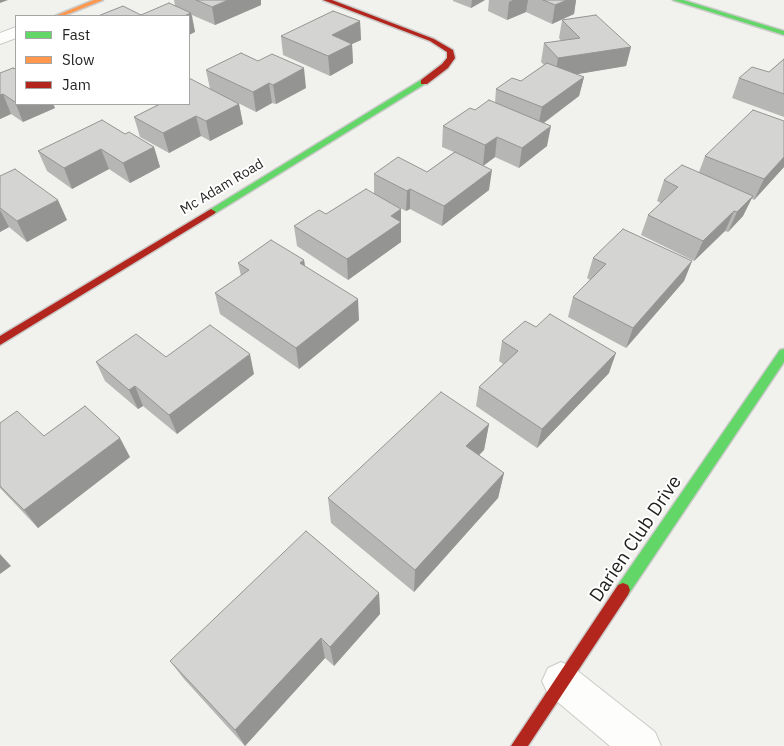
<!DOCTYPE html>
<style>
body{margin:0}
#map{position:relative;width:784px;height:746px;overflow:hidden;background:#f1f1ee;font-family:"IBM Plex Sans",sans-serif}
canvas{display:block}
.legend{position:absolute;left:15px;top:15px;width:175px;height:90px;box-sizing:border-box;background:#fff;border:1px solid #a5a5a5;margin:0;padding:6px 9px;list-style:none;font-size:15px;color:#1f1f1d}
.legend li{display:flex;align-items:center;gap:10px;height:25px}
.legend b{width:25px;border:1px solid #a5a5a5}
</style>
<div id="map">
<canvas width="784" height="746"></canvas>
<ul class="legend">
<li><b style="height:6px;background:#63d668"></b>Fast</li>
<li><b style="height:6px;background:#ff974d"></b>Slow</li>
<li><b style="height:6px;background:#b3261e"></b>Jam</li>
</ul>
</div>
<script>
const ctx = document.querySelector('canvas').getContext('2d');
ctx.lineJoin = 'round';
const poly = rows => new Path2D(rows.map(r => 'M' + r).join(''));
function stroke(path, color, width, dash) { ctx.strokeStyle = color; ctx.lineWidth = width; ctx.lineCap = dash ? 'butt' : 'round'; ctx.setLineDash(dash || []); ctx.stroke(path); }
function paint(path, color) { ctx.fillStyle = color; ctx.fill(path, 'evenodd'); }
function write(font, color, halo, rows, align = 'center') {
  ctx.font = font + ' "IBM Plex Sans",sans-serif'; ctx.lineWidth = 4; ctx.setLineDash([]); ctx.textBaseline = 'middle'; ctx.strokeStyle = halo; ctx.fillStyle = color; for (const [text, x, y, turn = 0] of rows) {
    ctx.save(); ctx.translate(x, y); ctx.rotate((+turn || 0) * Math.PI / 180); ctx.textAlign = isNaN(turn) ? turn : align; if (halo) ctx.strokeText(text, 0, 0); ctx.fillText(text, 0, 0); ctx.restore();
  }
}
const street = poly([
 [16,27,16,38,0,44,0,33,16,27],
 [561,662,574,668,655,732,661,746,610,746,548,694,542,681,548,668,561,662]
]);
const fast = poly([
 [673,0,683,0,784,31,784,35,673,0],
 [421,80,428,82,214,214,211,215,206,212,421,80],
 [784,349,784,362,628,595,623,597,618,595,616,590,618,585,780,350,784,349]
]);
const slow = poly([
 [94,0,103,0,63,16,55,16,94,0]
]);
const jam = poly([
 [323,0,332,0,434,39,453,50,455,58,448,68,427,84,421,84,421,80,442,64,447,58,447,52,430,41,323,0],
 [211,209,216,212,214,214,0,345,0,336,211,209],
 [623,583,628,585,630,590,628,595,528,746,511,746,618,585,623,583]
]);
stroke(street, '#cacac8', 2);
stroke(fast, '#cacac8', 3);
stroke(slow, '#cacac8', 3);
stroke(jam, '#cacac8', 3);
paint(street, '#fdfdfc');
paint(fast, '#63d668');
paint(slow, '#ff974d');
paint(jam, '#b3261e');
paint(poly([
 [174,0,261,0,261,5,215,25,192,15,195,32,98,16,141,15,175,6],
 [453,0,485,0,471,8,453,1],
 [489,0,576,0,574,14,552,24,526,12,507,20,488,11],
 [562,20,631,47,626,66,576,74,584,77,579,96,544,123,547,146,519,168,495,157,483,166,489,190,442,226,410,209,406,211,394,205,401,209,401,242,348,280,297,246,294,226,326,214,374,194,374,174,427,172,454,152,442,147,443,126,475,110,495,103,496,89,521,81,544,65,541,62,544,43,561,41,559,38],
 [360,21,361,40,352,44,353,63,330,76,283,55,281,36],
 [784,59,784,117,732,98,739,78,769,72],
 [206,70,306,88,276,104,272,103,256,112,226,97,239,104,243,124,210,141,201,136,169,153,140,137,134,117,156,106,155,104,189,104,210,89],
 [0,73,16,104,53,104,55,108,23,122,11,114,0,119],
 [784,121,784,167,754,200,751,198,743,216,728,232,725,231,694,261,641,235,648,215,661,203,657,201,664,180,699,172,705,156],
 [125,134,154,147,160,167,130,183,109,169,72,189,47,171,38,151],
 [0,176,67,220,27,242,9,227,0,232],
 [593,258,692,261,684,281,626,348,568,317,573,297,590,280,587,278],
 [304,260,305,266,359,320,299,369,220,314,215,293,241,276,238,263],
 [502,341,609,373,537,448,476,406,479,387,503,364,499,361],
 [166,357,254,374,177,434,143,406,138,409,105,381,96,362],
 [0,423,44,436,130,457,38,528,0,488],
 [489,424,484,450,479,455,504,473,498,498,414,592,331,523,328,498],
 [379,593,380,614,334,666,325,658,245,746,184,679,170,661]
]), '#b6b6b5');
paint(poly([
 [0,0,8,0,0,3],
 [228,0,261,0,261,5,215,25,212,7],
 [472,0,485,0,471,8],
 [513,0,528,0,526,12,507,20,509,2],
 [567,0,576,0,574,14,552,24,555,5],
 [191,13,195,32,189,35,189,16,184,16],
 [360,21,361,40,352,44,353,63,330,76,328,56,332,35],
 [631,47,626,66,555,78,558,58],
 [304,68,306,88,276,104,273,85],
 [584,77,579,96,538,127,542,107],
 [269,83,272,103,256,112,253,92],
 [3,94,11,114,0,119,0,95],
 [16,101,16,104,53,104,55,108,23,122,15,102],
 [239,104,243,124,210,141,206,121],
 [196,116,201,136,169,153,163,133],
 [551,126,547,146,519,168,522,148],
 [497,137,495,157,483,166,485,145],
 [154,147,160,167,130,183,123,163],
 [101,149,109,169,72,189,64,168],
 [784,157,784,167,754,200,764,179],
 [492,170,489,190,442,226,444,206],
 [410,189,410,209,406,211,407,191],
 [753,196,743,216,728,232,737,212],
 [58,200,67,220,27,242,17,221],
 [401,209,401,242,348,280,347,259,391,216],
 [0,210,9,227,0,232],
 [734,211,725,231,694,261,703,241],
 [304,260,307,281,300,263],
 [692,261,684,281,626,348,633,328],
 [358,299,359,320,299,369,296,348],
 [616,353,609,373,537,448,542,429],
 [250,354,254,374,177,434,169,415],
 [135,386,143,406,138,409,129,390],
 [489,424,484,450,462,472,466,446],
 [120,438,130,457,38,528,24,510],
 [504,473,498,498,414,592,415,570],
 [0,554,11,566,0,574],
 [379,593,380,614,334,666,330,647],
 [321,638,325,658,245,746,235,730]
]), '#949493');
const building = poly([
 [196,0,228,0,212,7,196,0],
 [543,0,567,0,555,5,543,0],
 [169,3,191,13,184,16,98,16,123,6,141,15,169,3],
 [333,11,360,21,332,35,352,44,328,56,281,36,333,11],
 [596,15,631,47,558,58,544,43,580,38,562,20,596,15],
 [241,53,258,61,272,54,304,68,273,85,269,83,253,92,206,70,241,53],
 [784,59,784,94,739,78,752,67,769,72,784,59],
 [547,63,584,77,542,107,496,89,512,78,521,81,547,63],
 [13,68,16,69,16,101,15,102,3,94,0,95,0,73,13,68],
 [189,78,239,104,206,121,196,116,163,133,134,117,160,104,189,104,189,78],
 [489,100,551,126,522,148,497,137,485,145,443,126,470,108,475,110,489,100],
 [753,110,784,121,784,157,764,179,705,156,753,110],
 [102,120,125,134,129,132,154,147,123,163,101,149,64,168,38,151,102,120],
 [455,152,492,170,444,206,410,189,407,191,374,174,398,157,427,172,455,152],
 [682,165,753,196,737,212,734,211,703,241,648,215,678,187,664,180,682,165],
 [15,169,58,200,17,221,0,208,0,176,15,169],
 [366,189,401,209,391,216,401,222,347,259,294,226,319,210,326,214,366,189],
 [623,229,692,261,633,328,573,297,606,264,593,258,623,229],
 [271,240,304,260,300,263,358,299,296,348,215,293,249,270,238,263,271,240],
 [550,314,616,353,542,429,479,387,518,351,502,341,525,321,536,327,550,314],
 [210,325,250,354,169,415,135,386,129,390,96,362,136,334,166,357,210,325],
 [441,392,489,424,466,446,504,473,415,570,328,498,441,392],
 [85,406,120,438,24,510,0,486,0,423,17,411,44,436,85,406],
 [306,531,379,593,330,647,321,638,235,730,170,661,306,531]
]);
paint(building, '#d4d4d2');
stroke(building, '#949493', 1);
write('14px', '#1f1f1d', '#fff', [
 ["Mc Adam Road",222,187,-31]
]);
write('19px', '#1f1f1d', '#fff', [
 ["Darien Club Drive",636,539,-56]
]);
</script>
